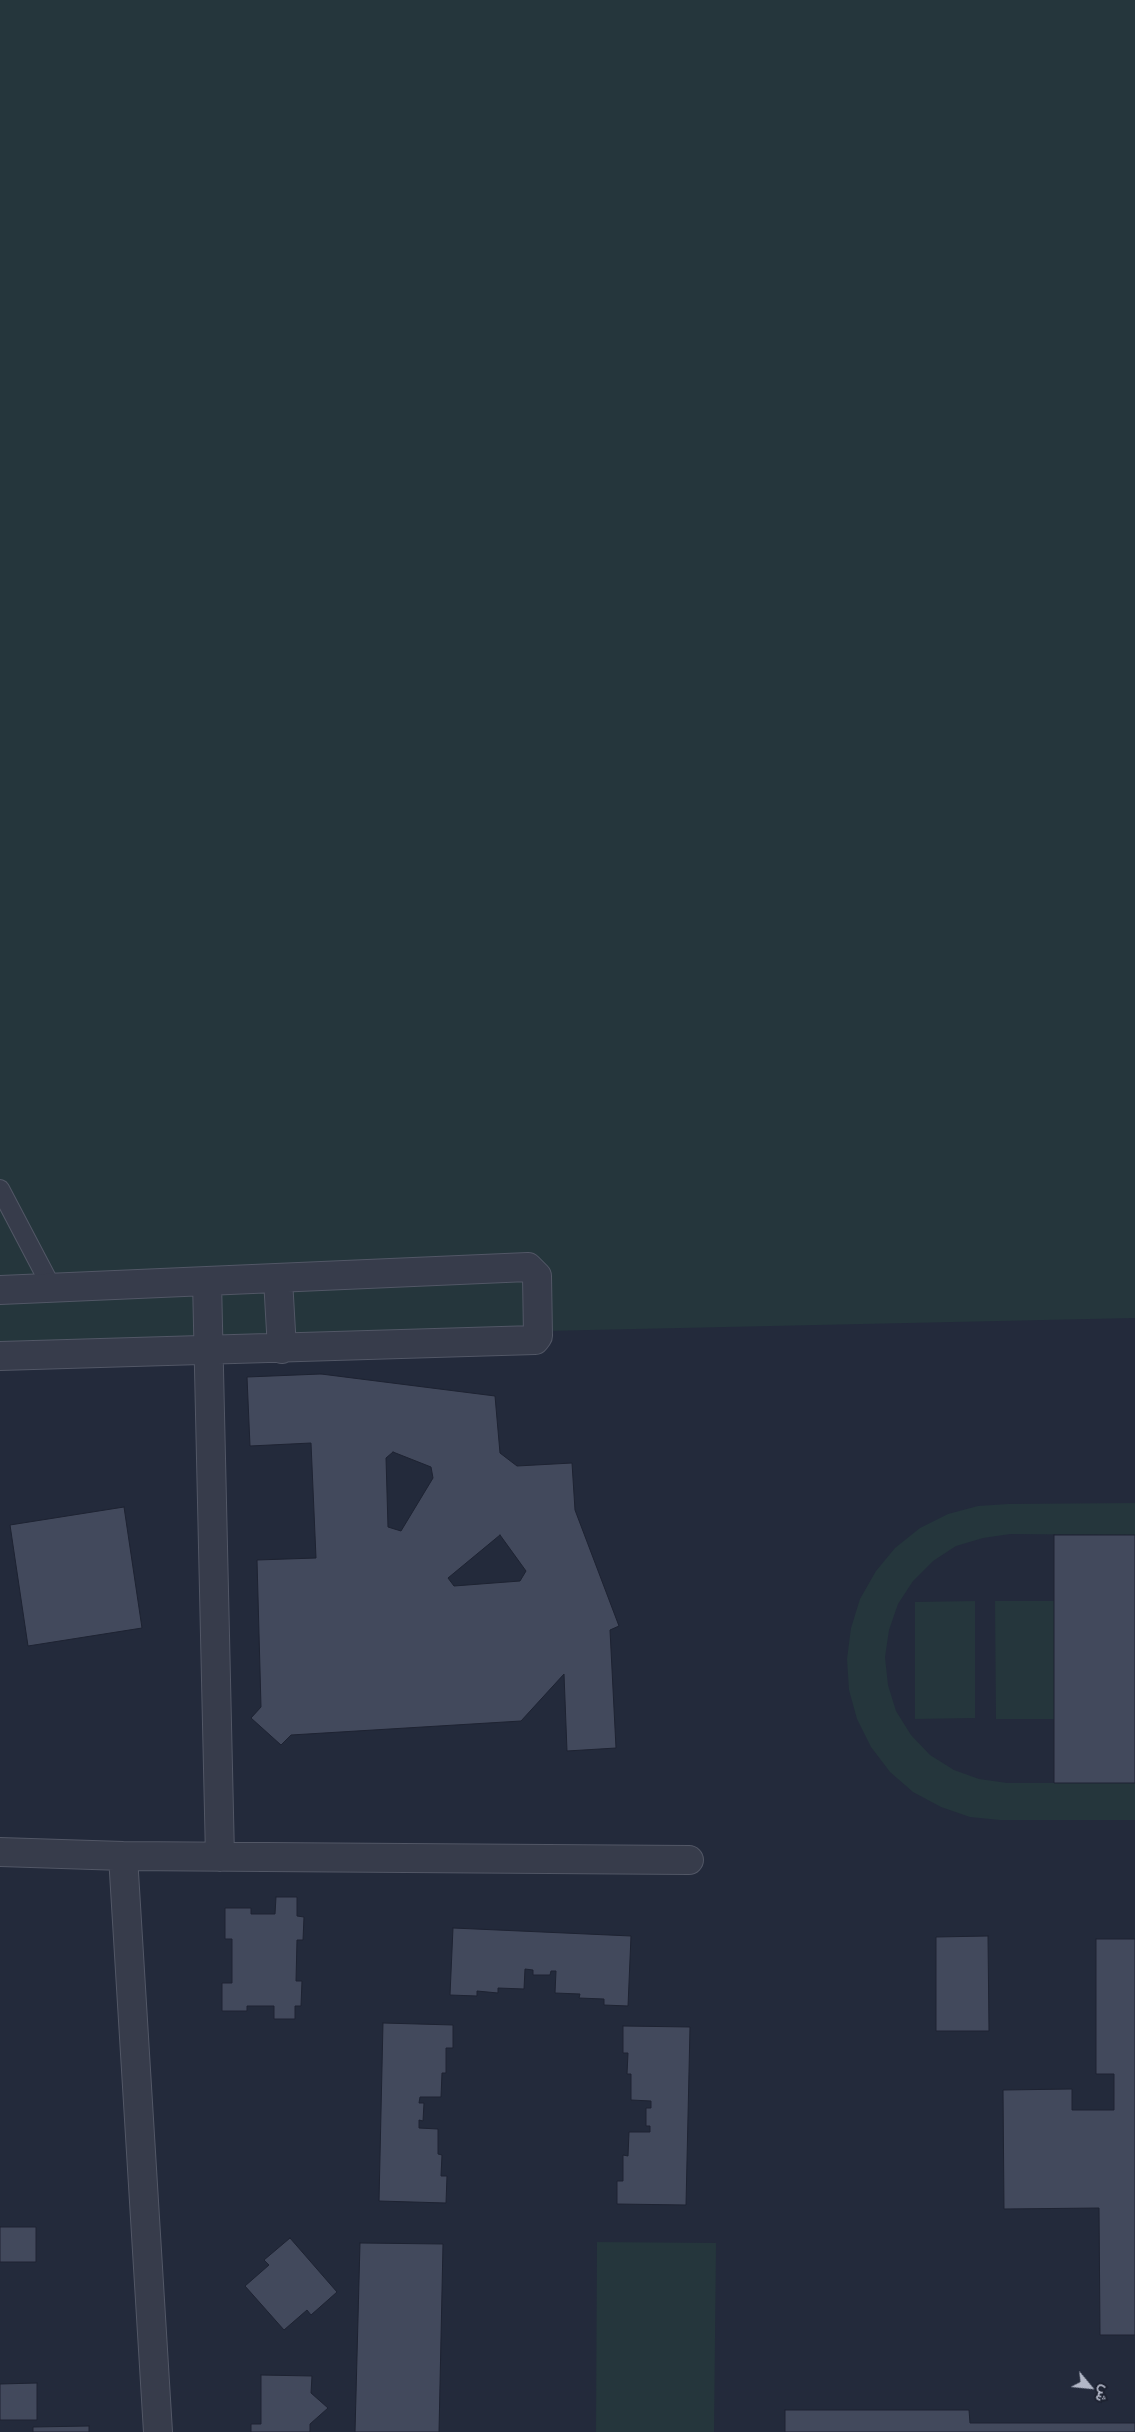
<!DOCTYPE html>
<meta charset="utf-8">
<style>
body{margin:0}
#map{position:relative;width:1135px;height:2432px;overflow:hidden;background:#232a3b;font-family:Ubuntu,Vazirmatn,sans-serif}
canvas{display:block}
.north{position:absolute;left:1065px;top:2362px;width:50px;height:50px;-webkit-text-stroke:4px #1c2130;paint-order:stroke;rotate:118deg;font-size:14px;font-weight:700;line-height:20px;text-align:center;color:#b2b7c7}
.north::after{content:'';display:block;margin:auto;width:18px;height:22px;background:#b2b7c7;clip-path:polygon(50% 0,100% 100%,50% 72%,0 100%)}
</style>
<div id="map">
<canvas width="1135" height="2432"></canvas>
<div class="north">ش</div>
</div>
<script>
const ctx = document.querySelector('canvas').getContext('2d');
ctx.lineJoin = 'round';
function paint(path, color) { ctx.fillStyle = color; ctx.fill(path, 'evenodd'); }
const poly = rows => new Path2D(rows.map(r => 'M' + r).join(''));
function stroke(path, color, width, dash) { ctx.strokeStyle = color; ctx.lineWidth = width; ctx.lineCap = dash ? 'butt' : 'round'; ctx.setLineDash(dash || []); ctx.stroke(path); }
paint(poly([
 [0,0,1135,0,1135,1318,0,1343],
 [1135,1503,1135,1535,1010,1534,983,1538,956,1546,933,1561,913,1581,898,1604,889,1630,885,1657,888,1685,896,1711,911,1735,930,1755,954,1770,979,1779,1007,1783,1135,1783,1135,1820,1000,1820,970,1817,941,1807,913,1792,890,1772,871,1747,857,1719,849,1690,847,1659,851,1628,860,1599,876,1571,895,1548,920,1528,948,1514,978,1506,1008,1504],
 [975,1601,975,1718,915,1719,915,1602],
 [995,1601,1055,1601,1054,1719,996,1719],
 [597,2242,716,2243,714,2432,596,2432]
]), '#25363c');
const building = poly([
 [321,1374,495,1396,500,1453,517,1466,572,1463,575,1510,619,1626,610,1630,616,1748,567,1751,564,1674,521,1721,291,1735,281,1745,251,1718,261,1707,257,1560,316,1558,311,1443,250,1446,247,1377,321,1374],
 [393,1452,431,1467,433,1478,401,1531,388,1527,386,1458,393,1452],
 [500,1535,526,1571,520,1581,454,1586,448,1578,500,1535],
 [124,1507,142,1628,28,1646,10,1525,124,1507],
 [1054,1535,1135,1535,1135,1783,1054,1783,1054,1535],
 [276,1897,297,1897,297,1916,304,1917,303,1940,297,1940,296,1981,302,1981,301,2006,295,2006,295,2019,274,2019,274,2006,247,2006,247,2011,222,2011,222,1983,232,1983,232,1939,225,1939,225,1908,251,1908,251,1914,275,1914,276,1897],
 [453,1928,631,1936,628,2006,604,2005,604,1999,579,1998,580,1994,555,1993,556,1971,551,1971,550,1975,533,1975,533,1970,525,1969,524,1989,498,1988,498,1993,477,1991,477,1996,450,1995,453,1928],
 [988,1936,989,2031,936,2031,936,1937,988,1936],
 [1096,1939,1135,1939,1135,2335,1100,2335,1099,2208,1004,2209,1003,2090,1072,2089,1072,2110,1114,2110,1114,2074,1096,2074,1096,1939],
 [383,2023,453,2025,453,2048,446,2048,446,2073,442,2073,441,2097,420,2097,419,2103,424,2103,423,2121,419,2120,419,2128,438,2129,438,2154,442,2155,441,2176,447,2176,446,2203,379,2201,383,2023],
 [623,2026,690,2027,686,2205,617,2204,617,2181,623,2181,623,2155,628,2156,629,2132,650,2132,650,2126,646,2126,646,2108,651,2108,651,2101,631,2100,631,2074,627,2074,628,2053,623,2053,623,2026],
 [0,2227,36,2227,36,2262,0,2262,0,2227],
 [290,2238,337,2292,311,2315,307,2310,284,2330,245,2286,269,2265,264,2260,290,2238],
 [360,2243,443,2244,439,2432,355,2432,360,2243],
 [261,2375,312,2376,311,2393,328,2408,310,2424,310,2432,251,2432,251,2424,261,2424,261,2375],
 [37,2383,37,2420,0,2420,0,2384,37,2383],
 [785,2410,969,2410,970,2423,1135,2423,1135,2432,785,2432,785,2410],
 [89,2426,89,2432,33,2432,33,2427,89,2426]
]);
paint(building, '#42495c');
stroke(building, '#1e2332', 1);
const lane = poly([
 [0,1189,52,1288]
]);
const street = poly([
 [278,1279,282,1349],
 [207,1281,220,1857],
 [0,1290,528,1267,537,1276,538,1336,535,1340,0,1356],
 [0,1852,123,1856,689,1860],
 [123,1856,158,2432]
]);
stroke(lane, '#525766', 20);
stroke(street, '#525766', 30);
stroke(lane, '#373c4b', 18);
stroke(street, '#373c4b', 28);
</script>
